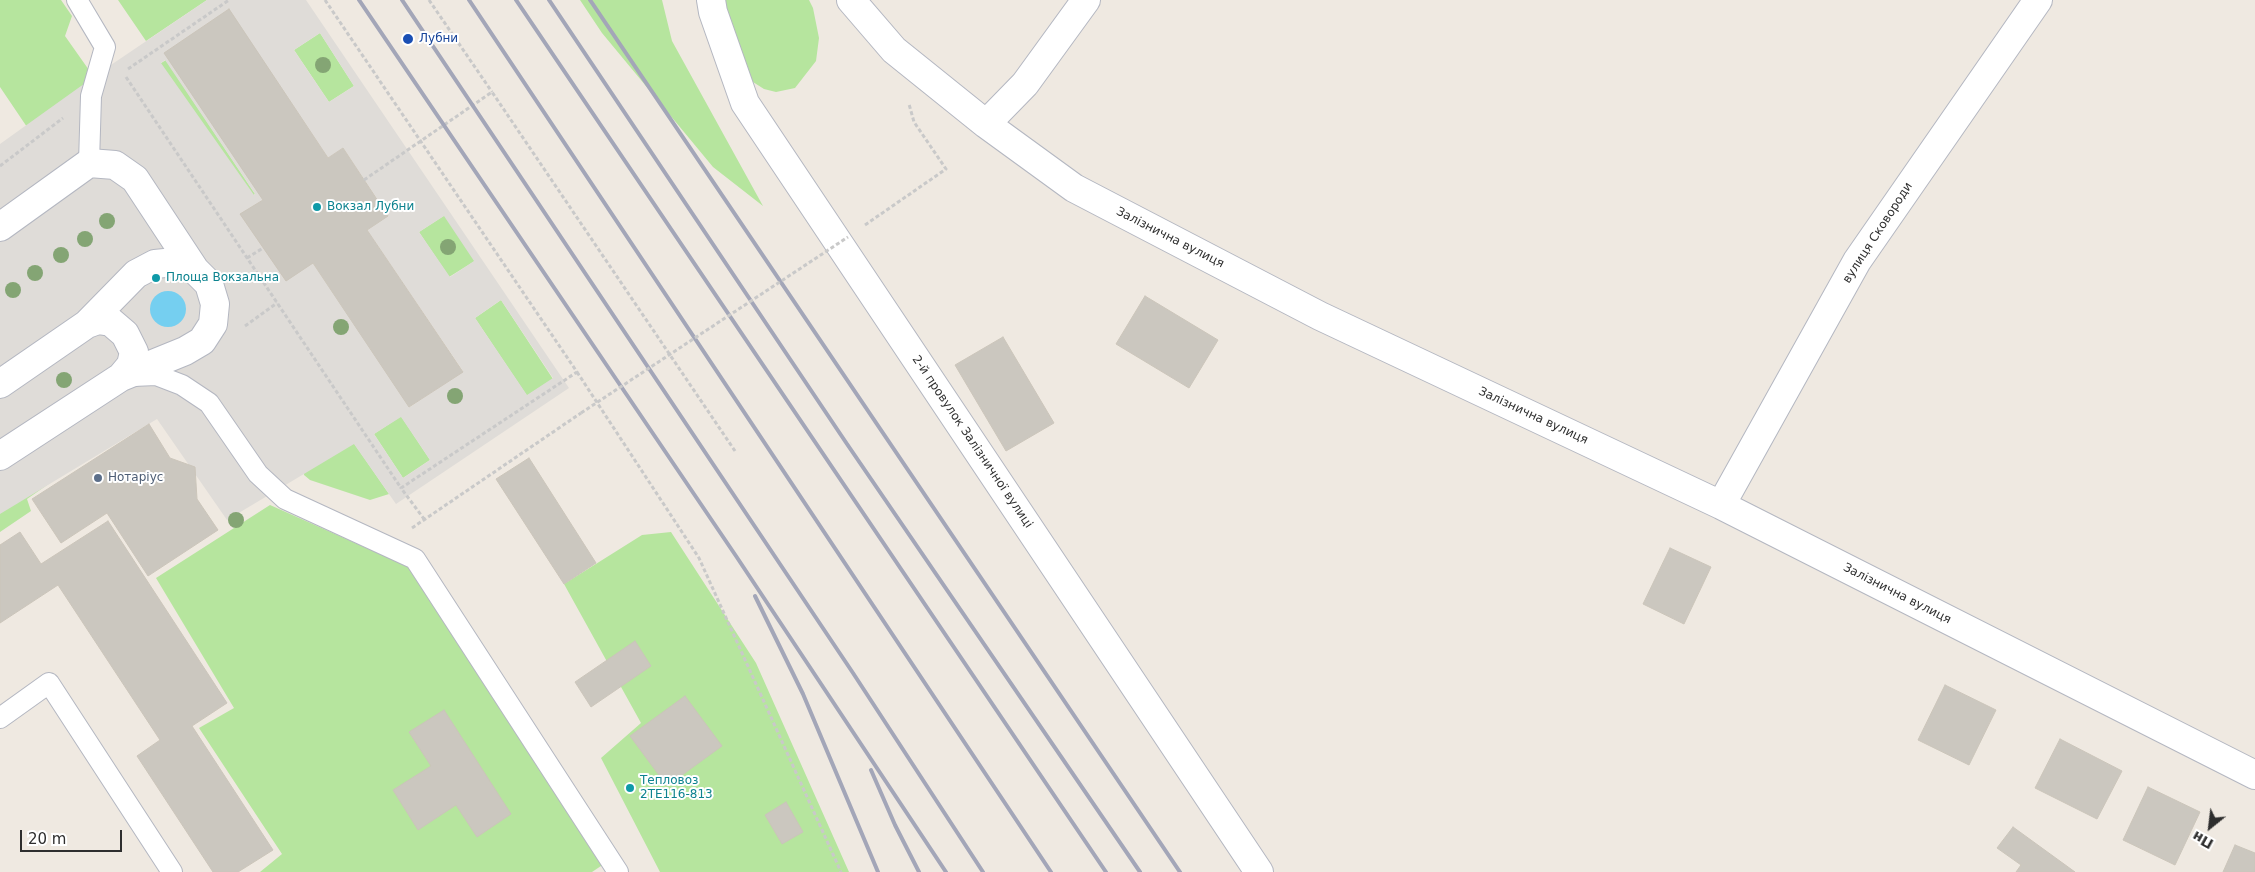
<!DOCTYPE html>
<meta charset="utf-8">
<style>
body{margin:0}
#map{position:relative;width:2255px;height:872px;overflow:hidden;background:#efe9e1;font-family:"DejaVu Sans",sans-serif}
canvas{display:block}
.north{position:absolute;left:2185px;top:802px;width:50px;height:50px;-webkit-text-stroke:4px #fff;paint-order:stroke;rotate:209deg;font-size:14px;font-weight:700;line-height:20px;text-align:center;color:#2e2e2e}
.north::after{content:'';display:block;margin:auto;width:18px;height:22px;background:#2e2e2e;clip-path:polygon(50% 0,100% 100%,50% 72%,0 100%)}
.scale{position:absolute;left:20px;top:830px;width:102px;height:22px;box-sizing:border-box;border:2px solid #2e2e2e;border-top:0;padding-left:6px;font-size:15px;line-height:18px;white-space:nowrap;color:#2e2e2e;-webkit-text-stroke:4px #fff;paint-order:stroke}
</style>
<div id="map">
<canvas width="2255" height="872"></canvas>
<div class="north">Пн</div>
<div class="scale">20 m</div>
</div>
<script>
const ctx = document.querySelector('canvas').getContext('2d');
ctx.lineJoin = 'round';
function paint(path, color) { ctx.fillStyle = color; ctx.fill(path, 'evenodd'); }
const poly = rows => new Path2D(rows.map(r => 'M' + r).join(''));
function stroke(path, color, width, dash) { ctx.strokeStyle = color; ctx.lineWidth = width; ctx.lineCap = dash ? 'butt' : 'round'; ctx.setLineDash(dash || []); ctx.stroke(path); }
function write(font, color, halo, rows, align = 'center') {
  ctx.font = font + ' "DejaVu Sans",sans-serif'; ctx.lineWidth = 4; ctx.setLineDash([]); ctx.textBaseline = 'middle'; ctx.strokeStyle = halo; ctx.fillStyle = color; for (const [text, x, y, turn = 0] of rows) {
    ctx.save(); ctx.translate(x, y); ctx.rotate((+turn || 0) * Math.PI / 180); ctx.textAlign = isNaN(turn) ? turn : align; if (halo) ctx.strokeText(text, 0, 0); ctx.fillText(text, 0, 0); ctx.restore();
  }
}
paint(poly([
 [0,0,61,0,72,16,65,36,96,80,27,127,0,87],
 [118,0,207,0,146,41],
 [580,0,662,0,672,41,763,206,713,167,602,33],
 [719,0,809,0,813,8,819,38,816,61,795,88,776,92,764,89,753,82,741,60],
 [320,33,354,86,329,102,294,50],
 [166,60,255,194,245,201,137,78],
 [445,215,475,261,449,277,419,232],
 [501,300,553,379,527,396,475,318],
 [401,416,430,460,403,478,374,434],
 [349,436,389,494,370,500,310,480,304,475,303,467],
 [70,469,27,499,31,511,0,532,0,489],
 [270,505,409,567,604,864,592,872,260,872,282,854,199,728,234,708,156,578],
 [671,532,756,663,849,872,660,872,601,758,641,723,564,584,642,535]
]), '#b6e59e');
paint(poly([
 [207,0,306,0,569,388,396,504,354,444,227,520,157,419,0,514,0,144,102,71],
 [228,10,328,158,343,148,388,215,367,230,463,371,410,407,313,263,259,203,263,200],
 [320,33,354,86,329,102,294,50],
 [165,60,255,194,254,195,161,63],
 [444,216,474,261,450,277,419,232],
 [501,300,553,378,527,395,475,318],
 [401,417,430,460,403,478,374,434]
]), '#dfdcd8');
paint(poly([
 '150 309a18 18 0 1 1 36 0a18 18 0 1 1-36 0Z'
]), '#75cff0');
const building = poly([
 [229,9,328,158,343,148,388,216,367,230,463,372,409,407,313,263,286,281,240,214,263,200,164,53,229,9],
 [1145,296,1218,340,1189,388,1116,344,1145,296],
 [1003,337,1054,423,1006,451,955,365,1003,337],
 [149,424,170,458,195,467,197,499,218,530,148,576,107,513,61,543,32,499,149,424],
 [529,458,596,563,564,584,496,479,529,458],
 [108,521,227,703,192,726,273,850,238,872,213,872,137,756,160,740,58,585,0,623,0,545,20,532,41,564,108,521],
 [1670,548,1711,567,1684,624,1643,604,1670,548],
 [635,641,651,666,591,707,575,682,635,641],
 [1945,685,1996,710,1969,765,1918,740,1945,685],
 [685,696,722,746,667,786,630,736,685,696],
 [444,710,511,814,477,837,456,805,418,830,393,790,431,766,409,732,444,710],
 [2060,739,2122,771,2097,819,2035,788,2060,739],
 [2148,787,2200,812,2175,865,2123,840,2148,787],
 [786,802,803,832,782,844,765,815,786,802],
 [2013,827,2075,872,2016,872,2021,865,1997,848,2013,827],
 [2235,845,2255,853,2255,872,2223,872,2235,845]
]);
paint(building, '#cbc7bf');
stroke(building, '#cbc5ba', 1);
const lane = poly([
 [77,0,105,47,91,96,89,163],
 [133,376,156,375,182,385,209,403,258,474,285,499,415,559,618,872],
 [0,718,49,683,172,872]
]);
const street = poly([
 [851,0,894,50,986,124,1074,188,1320,316,1721,505,2255,775],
 [986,124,1025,84,1086,0],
 [0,227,89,163,115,165,135,179,195,270],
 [87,324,136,274,155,264,175,262,195,270,209,284,215,304,213,324,202,341,185,351,121,377],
 [0,384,87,324,98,320,111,322,125,334,134,352,131,365,121,377,0,456],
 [1721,505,1857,261,2038,0]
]);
const secondary = poly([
 [711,0,713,12,745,103,1259,872]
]);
stroke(lane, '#b4b7c1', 22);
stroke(street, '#b4b7c1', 30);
stroke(secondary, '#b4b7c1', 30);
stroke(poly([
 [325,0,577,372,401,488,424,519],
 [429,0,492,92],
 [128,69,229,0],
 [126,77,401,488],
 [0,166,63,118],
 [364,180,492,92,735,451],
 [865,225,946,169,914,122,909,104],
 [247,258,263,248],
 [245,326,277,303],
 [577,372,699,558,841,872],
 [412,528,581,413]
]), '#c9c9c9', 3, [4, 2.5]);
stroke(lane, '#fff', 20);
stroke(street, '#fff', 28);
stroke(secondary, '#fff', 28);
stroke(poly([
 [359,0,736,556,946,872],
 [402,0,853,673,983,872],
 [469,0,1051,872],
 [516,0,1106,872],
 [549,0,847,444,1140,872],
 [590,0,1180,872],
 [755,596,803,694,878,872],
 [871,770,895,825,919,872]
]), '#a3a6b8', 4);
stroke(poly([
 [581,413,848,237]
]), '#c9c9c9', 3, [4, 2.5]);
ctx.fillStyle = '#84a574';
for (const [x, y] of [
 [323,65],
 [107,221],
 [85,239],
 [448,247],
 [61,255],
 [35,273],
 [13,290],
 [341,327],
 [64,380],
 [455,396],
 [236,520]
]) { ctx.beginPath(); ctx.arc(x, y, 8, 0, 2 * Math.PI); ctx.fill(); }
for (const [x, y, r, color] of [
 [408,39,6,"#1a4fb4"],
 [317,207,5,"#0f9aa8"],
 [156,278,5,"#0f9aa8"],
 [98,478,5,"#5c6f8a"],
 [630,788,5,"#0f9aa8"]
]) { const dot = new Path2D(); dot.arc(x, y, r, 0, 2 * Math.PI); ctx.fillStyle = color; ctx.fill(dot); stroke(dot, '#fff', 2); }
write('12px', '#164399', '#fff', [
 ["Лубни",419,39]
], 'left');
write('12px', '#0d838f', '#fff', [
 ["Вокзал Лубни",327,207],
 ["Площа Вокзальна",166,278],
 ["Тепловоз",640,781],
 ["2ТЕ116-813",640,795]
], 'left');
write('12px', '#2e2e2e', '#fff', [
 ["вулиця Сковороди",1878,233,-57],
 ["Залізнична вулиця",1170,238,27],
 ["Залізнична вулиця",1533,416,25],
 ["2-й провулок Залізничної вулиці",972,442,56],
 ["Залізнична вулиця",1897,594,27]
]);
write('12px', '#4e5e75', '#fff', [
 ["Нотаріус",108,478]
], 'left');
</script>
